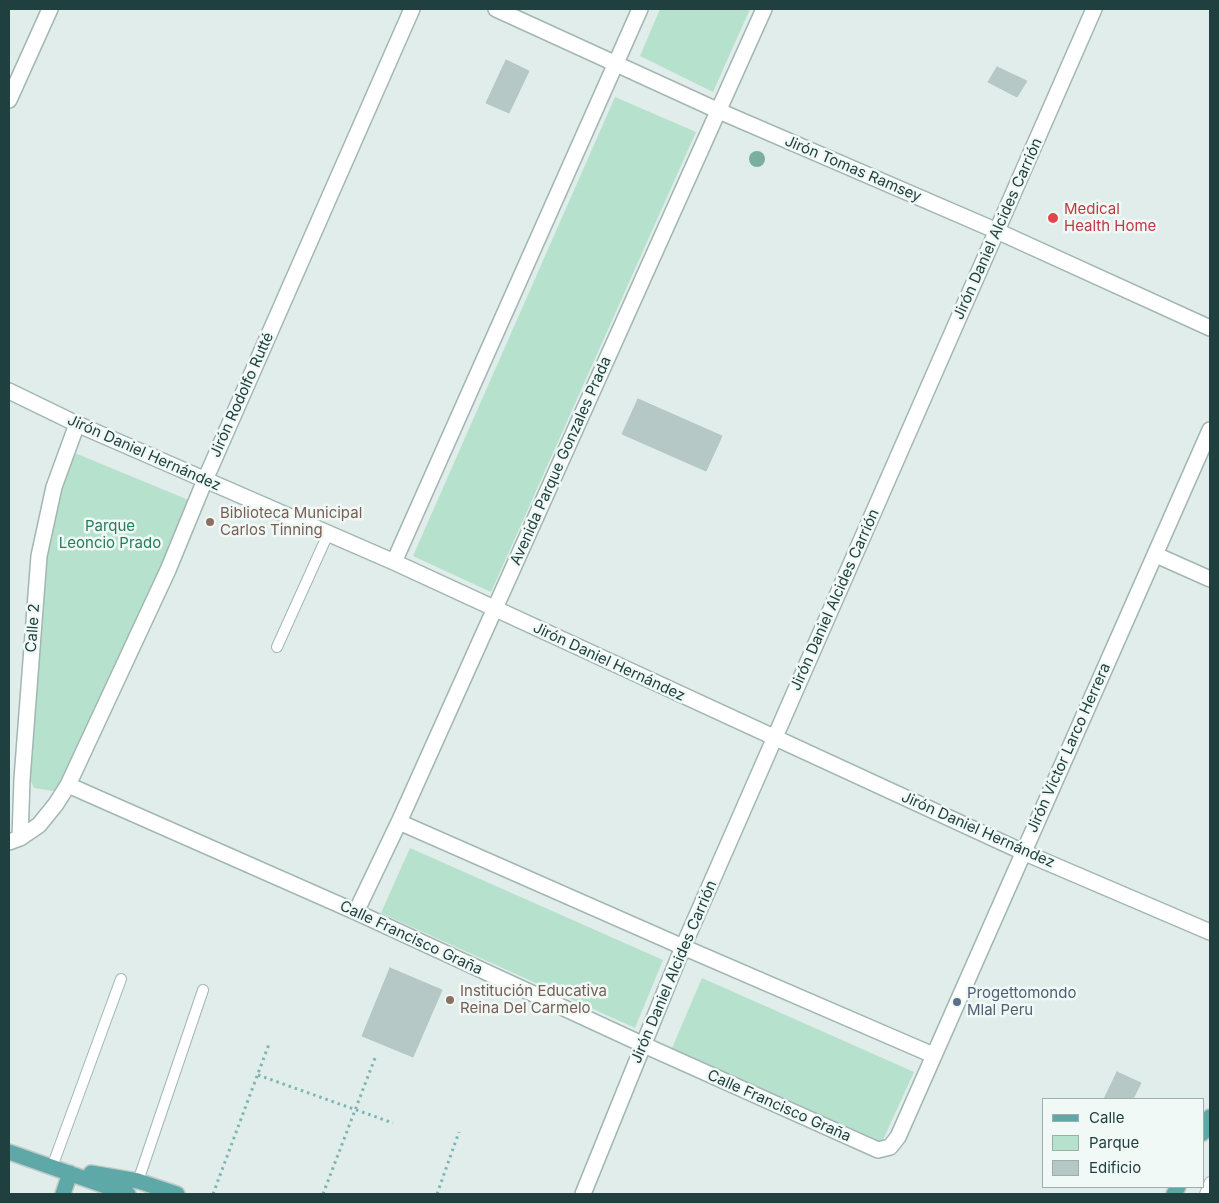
<!DOCTYPE html>
<meta charset="utf-8">
<style>
body{margin:0}
#map{position:relative;width:1219px;height:1203px;overflow:hidden;background:#e0edeb;font-family:Inter,sans-serif}
canvas{display:block}
.frame{position:absolute;inset:0;border:10px solid #1f403f;pointer-events:none}
.legend{position:absolute;left:1042px;top:1098px;width:162px;height:90px;box-sizing:border-box;background:#f1f9f7;border:1px solid #9dafad;margin:0;padding:6px 9px;list-style:none;font-size:15px;color:#1f403f}
.legend li{display:flex;align-items:center;gap:10px;height:25px}
.legend b{width:25px;border:1px solid #9dafad}
</style>
<div id="map">
<canvas width="1219" height="1203"></canvas>
<div class="frame"></div>
<ul class="legend">
<li><b style="height:6px;background:#5fa8a8"></b>Calle</li>
<li><b style="height:14px;background:#b6e1cd"></b>Parque</li>
<li><b style="height:14px;background:#b5c8c5"></b>Edificio</li>
</ul>
</div>
<script>
const ctx = document.querySelector('canvas').getContext('2d');
ctx.lineJoin = 'round';
function paint(path, color) { ctx.fillStyle = color; ctx.fill(path, 'evenodd'); }
const poly = rows => new Path2D(rows.map(r => 'M' + r).join(''));
function stroke(path, color, width, dash) { ctx.strokeStyle = color; ctx.lineWidth = width; ctx.lineCap = dash ? 'butt' : 'round'; ctx.setLineDash(dash || []); ctx.stroke(path); }
function write(font, color, halo, rows, align = 'center') {
  ctx.font = font + ' Inter,sans-serif'; ctx.lineWidth = 5; ctx.setLineDash([]); ctx.textBaseline = 'middle'; ctx.strokeStyle = halo; ctx.fillStyle = color; for (const [text, x, y, turn = 0] of rows) {
    ctx.save(); ctx.translate(x, y); ctx.rotate((+turn || 0) * Math.PI / 180); ctx.textAlign = isNaN(turn) ? turn : align; if (halo) ctx.strokeText(text, 0, 0); ctx.fillText(text, 0, 0); ctx.restore();
  }
}
paint(poly([
 [660,9,750,9,713,92,640,56],
 [615,97,696,132,491,592,413,556],
 [70,451,191,501,70,785,53,791,34,788,27,772,46,532],
 [410,848,663,960,635,1028,381,913],
 [702,978,914,1072,882,1142,672,1048]
]), '#b6e1cd');
const building = poly([
 [506,60,529,71,509,113,486,103,506,60],
 [997,67,1027,81,1017,97,988,82,997,67],
 [638,399,722,436,706,471,622,434,638,399],
 [390,968,442,990,413,1057,362,1036,390,968],
 [1117,1072,1141,1083,1133,1099,1104,1099,1117,1072]
]);
paint(building, '#b5c8c5');
stroke(building, '#b2c7c4', 1);
const lane = poly([
 [277,647,328,534],
 [52,1167,121,979],
 [138,1181,203,990],
 [1205,1194,1210,1182]
]);
const street = poly([
 [496,9,719,111,997,231,1210,328],
 [9,100,50,9],
 [9,391,77,424,394,562,1023,852,1210,932],
 [1156,555,1210,579],
 [394,562,640,9],
 [68,785,356,912,644,1045,878,1150,890,1147,898,1137,1210,430],
 [399,822,683,947,933,1055],
 [20,838,22,779,39,556,54,487,77,424],
 [9,842,20,838,39,825,56,804,68,785,168,570,205,480,412,9],
 [356,912,399,822,764,9],
 [583,1194,683,947,1094,9]
]);
const primary = poly([
 [1203,1133,1210,1117],
 [9,1152,128,1194],
 [91,1173,138,1181,177,1194],
 [63,1194,70,1173],
 [1174,1194,1178,1187]
]);
stroke(lane, '#a2b6b4', 12);
stroke(street, '#a2b6b4', 18);
stroke(primary, '#c0cac9', 18);
stroke(poly([
 [258,1075,393,1123],
 [213,1194,269,1044],
 [323,1194,375,1058],
 [437,1194,459,1132]
]), '#7db5b1', 3, [2.5, 4]);
stroke(lane, '#fff', 10);
stroke(street, '#fff', 15);
stroke(primary, '#5fa8a8', 15);
ctx.fillStyle = '#79af9c';
for (const [x, y] of [
 [757,159]
]) { ctx.beginPath(); ctx.arc(x, y, 8, 0, 2 * Math.PI); ctx.fill(); }
for (const [x, y, r, color] of [
 [1053,218,6,"#e0444e"],
 [210,522,5,"#8d6e63"],
 [450,1000,5,"#8d6e63"],
 [957,1002,5,"#5c6f8a"]
]) { const dot = new Path2D(); dot.arc(x, y, r, 0, 2 * Math.PI); ctx.fillStyle = color; ctx.fill(dot); stroke(dot, '#f1f9f7', 2); }
write('15px', '#1f403f', '#f1f9f7', [
 ["Jirón Tomas Ramsey",853,169,23],
 ["Jirón Daniel Alcides Carrión",998,229,-66],
 ["Jirón Rodolfo Rutté",242,395,-66],
 ["Jirón Daniel Hernández",144,453,24],
 ["Avenida Parque Gonzales Prada",561,461,-66],
 ["Jirón Daniel Alcides Carrión",835,600,-66],
 ["Calle 2",33,628,-86],
 ["Jirón Daniel Hernández",609,662,25],
 ["Jirón Víctor Larco Herrera",1069,748,-66],
 ["Jirón Daniel Hernández",978,830,24],
 ["Calle Francisco Graña",411,938,25],
 ["Jirón Daniel Alcides Carrión",674,972,-67],
 ["Calle Francisco Graña",779,1106,24]
]);
write('15px', '#be3a42', '#f1f9f7', [
 ["Medical",1064,209],
 ["Health Home",1064,226]
], 'left');
write('15px', '#785e54', '#f1f9f7', [
 ["Biblioteca Municipal",220,513],
 ["Carlos Tinning",220,530],
 ["Institución Educativa",460,991],
 ["Reina Del Carmelo",460,1008]
], 'left');
write('15px', '#247c5c', '#f1f9f7', [
 ["Parque",110,526],
 ["Leoncio Prado",110,543]
]);
write('15px', '#4e5e75', '#f1f9f7', [
 ["Progettomondo",967,993],
 ["Mlal Peru",967,1010]
], 'left');
</script>
